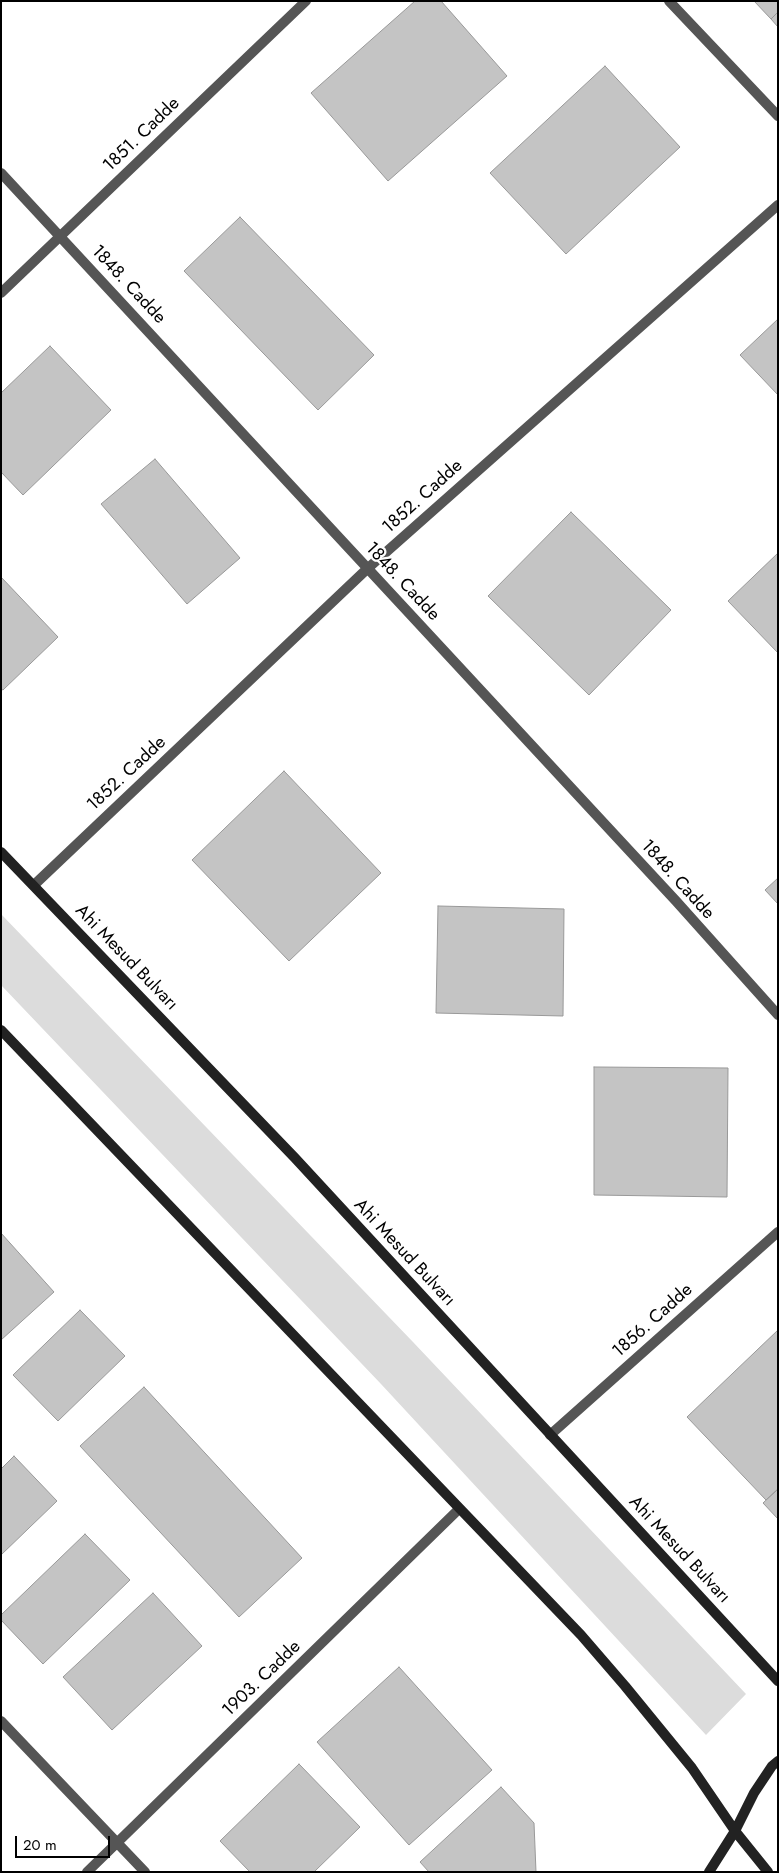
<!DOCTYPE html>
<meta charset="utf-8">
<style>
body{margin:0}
#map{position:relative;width:779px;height:1873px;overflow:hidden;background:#fff;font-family:Jost,sans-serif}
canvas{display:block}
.frame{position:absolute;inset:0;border:2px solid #000;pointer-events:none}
.scale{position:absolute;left:15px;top:1836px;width:95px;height:22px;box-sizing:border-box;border:2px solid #000;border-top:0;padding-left:6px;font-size:15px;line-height:18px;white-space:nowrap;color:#000;-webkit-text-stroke:4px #fff;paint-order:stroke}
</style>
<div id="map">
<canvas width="779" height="1873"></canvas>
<div class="frame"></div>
<div class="scale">20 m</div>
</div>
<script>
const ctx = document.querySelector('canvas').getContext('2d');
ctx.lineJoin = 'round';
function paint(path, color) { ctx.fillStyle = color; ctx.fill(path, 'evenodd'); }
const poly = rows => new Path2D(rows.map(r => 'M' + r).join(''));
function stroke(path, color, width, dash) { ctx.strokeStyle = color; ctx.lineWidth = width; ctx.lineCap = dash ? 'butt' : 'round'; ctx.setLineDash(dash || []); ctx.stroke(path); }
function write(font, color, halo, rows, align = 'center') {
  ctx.font = font + ' Jost,sans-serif'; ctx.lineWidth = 4.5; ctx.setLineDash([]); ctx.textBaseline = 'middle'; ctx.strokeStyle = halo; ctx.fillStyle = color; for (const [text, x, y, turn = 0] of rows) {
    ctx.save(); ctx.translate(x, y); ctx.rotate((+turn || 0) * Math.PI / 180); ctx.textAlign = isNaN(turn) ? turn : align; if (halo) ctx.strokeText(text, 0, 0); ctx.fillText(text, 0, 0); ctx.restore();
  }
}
paint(poly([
 [1,914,413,1342,746,1694,706,1735,381,1384,1,985]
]), '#dcdcdc');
const building = poly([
 [415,1,441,1,507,76,388,181,311,93,415,1],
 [754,1,778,1,778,12,771,19,754,1],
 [778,12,778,27,771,19,778,12],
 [605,66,680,147,566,254,490,173,605,66],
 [240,217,374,355,318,410,184,271,240,217],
 [778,319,778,395,740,355,778,319],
 [50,346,111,410,23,495,1,472,1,393,50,346],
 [155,459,240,558,187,604,101,504,155,459],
 [571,512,671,610,589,695,488,596,571,512],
 [778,553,778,653,728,601,778,553],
 [1,577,58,637,3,690,1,689,1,577],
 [284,771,381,873,289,961,192,860,284,771],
 [778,878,778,904,765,890,778,878],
 [438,906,564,909,563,1016,436,1013,438,906],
 [594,1067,728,1068,727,1197,594,1195,594,1067],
 [1,1233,54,1292,1,1340,1,1233],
 [80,1310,125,1356,58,1421,13,1375,80,1310],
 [778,1330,778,1489,766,1500,687,1417,778,1330],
 [144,1387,302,1558,239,1617,80,1446,144,1387],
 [14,1456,57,1501,1,1555,1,1469,14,1456],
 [778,1489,778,1519,763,1503,778,1489],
 [85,1534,130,1580,43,1664,1,1620,1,1615,85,1534],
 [153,1593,202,1646,112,1730,63,1677,153,1593],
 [399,1667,492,1770,409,1845,317,1742,399,1667],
 [299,1764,360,1827,314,1872,250,1872,220,1841,299,1764],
 [501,1787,534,1823,536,1872,429,1872,420,1862,501,1787]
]);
paint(building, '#c4c4c4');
stroke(building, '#999', 1);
stroke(poly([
 [669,1,778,116],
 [1,173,676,901,778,1015],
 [1,293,306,1],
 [34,885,367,569,778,205],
 [550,1435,778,1232],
 [1,1721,145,1872],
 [87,1872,459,1509]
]), '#555', 10);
stroke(poly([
 [1,852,295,1158,778,1681],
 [1,1030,581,1635,625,1686,692,1768,735,1831,768,1872],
 [709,1872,735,1831,754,1793,772,1766,778,1761]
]), '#222', 10);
write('18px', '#000', '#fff', [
 ["1851. Cadde",142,135,-44],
 ["1848. Cadde",128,285,47],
 ["1852. Cadde",423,497,-42],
 ["1848. Cadde",402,582,47],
 ["1852. Cadde",127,774,-43],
 ["1848. Cadde",677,880,48],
 ["Ahi Mesud Bulvarı",126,958,46],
 ["Ahi Mesud Bulvarı",404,1253,47],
 ["1856. Cadde",653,1321,-42],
 ["Ahi Mesud Bulvarı",679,1550,47],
 ["1903. Cadde",262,1679,-44]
]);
</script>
